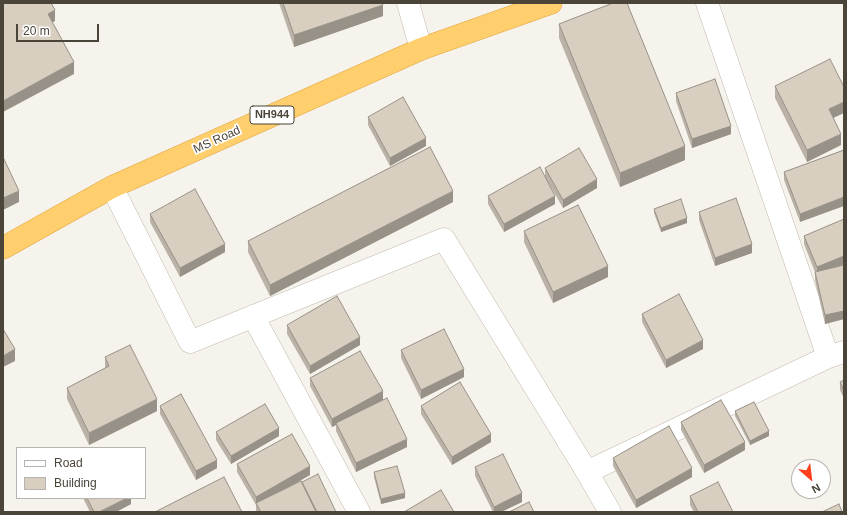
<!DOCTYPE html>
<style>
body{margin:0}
#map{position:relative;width:847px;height:515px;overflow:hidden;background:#f6f3ec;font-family:Helvetica,sans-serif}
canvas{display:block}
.frame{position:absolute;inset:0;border:4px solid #4b4439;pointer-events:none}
.legend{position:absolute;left:16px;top:447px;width:130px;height:52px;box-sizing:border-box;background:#fff;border:1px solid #b7b4b0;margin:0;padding:5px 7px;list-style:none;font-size:12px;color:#4b4439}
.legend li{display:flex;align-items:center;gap:8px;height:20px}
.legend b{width:20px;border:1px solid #b7b4b0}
.north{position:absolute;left:791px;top:459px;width:40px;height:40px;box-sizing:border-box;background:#fff;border:1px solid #b7b4b0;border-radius:50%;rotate:152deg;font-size:11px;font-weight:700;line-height:16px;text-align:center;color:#4b4439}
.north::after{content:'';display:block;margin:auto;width:14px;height:18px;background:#fc3f1d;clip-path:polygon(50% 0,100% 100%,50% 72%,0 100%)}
.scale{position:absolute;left:16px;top:24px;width:83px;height:18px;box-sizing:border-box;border:2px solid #4b4439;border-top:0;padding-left:5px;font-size:12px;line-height:14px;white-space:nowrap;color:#4b4439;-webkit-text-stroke:3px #fff;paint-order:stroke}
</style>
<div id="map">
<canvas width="847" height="515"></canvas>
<div class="frame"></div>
<ul class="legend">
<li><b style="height:5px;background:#fff"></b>Road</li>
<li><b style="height:11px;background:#d8cfc1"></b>Building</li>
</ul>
<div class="north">N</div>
<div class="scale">20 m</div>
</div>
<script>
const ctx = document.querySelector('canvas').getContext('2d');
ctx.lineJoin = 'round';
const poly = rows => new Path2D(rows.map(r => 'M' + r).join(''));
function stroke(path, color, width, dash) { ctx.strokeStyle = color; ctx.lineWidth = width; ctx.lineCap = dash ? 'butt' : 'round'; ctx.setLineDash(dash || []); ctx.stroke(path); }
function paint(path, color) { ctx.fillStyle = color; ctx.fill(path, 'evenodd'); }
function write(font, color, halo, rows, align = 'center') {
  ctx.font = font + ' Helvetica,sans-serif'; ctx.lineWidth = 3.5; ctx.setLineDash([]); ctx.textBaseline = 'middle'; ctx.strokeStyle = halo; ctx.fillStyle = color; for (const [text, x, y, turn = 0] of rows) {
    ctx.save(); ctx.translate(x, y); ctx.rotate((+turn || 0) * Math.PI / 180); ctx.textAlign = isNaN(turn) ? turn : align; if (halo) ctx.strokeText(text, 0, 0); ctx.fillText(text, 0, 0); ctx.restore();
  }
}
const minor = poly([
 [408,3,421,49],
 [707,3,828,357,844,352],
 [112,187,190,342,444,239,587,472,610,512],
 [253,316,359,512],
 [587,472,828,357]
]);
const highway = poly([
 [3,248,112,187,421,49,551,3]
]);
stroke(minor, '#c2bbae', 23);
stroke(highway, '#e0a43c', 23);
stroke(minor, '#fff', 22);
stroke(highway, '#ffcf6e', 22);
paint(poly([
 [279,3,382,3,383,16,294,47],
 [559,24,685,160,620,187,559,38],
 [775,86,833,118,841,145,807,162,775,98],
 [676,93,731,134,692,148,676,101],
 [368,117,426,146,390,166,368,125],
 [844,150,800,222,784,180,784,172],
 [545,168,597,188,563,208,545,177],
 [488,196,555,204,504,232,488,204],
 [453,202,270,296,248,252,248,241],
 [654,209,687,223,661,232,654,213],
 [699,212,752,253,715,266,699,220],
 [150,214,225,252,180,277,150,222],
 [844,219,844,264,842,265,844,265,844,319,825,324,815,280,815,272,804,244,804,236],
 [524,231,608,277,553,303,524,242],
 [642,314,703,349,666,368,642,322],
 [287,325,360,345,310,374,287,334],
 [401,350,464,377,421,399,401,358],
 [105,357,157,411,89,445,67,399,67,388,105,368],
 [310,378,383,400,407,447,356,472,336,431,336,425,332,427,310,386],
 [844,380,844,399,840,390,840,382],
 [160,406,217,468,196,480,160,414],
 [421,406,491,442,452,465,421,414],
 [735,411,769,436,750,445,735,416],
 [681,422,745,450,704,473,681,430],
 [216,432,279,436,231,464,216,440],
 [613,458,692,477,636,508,613,466],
 [237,464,310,475,280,492,302,485,302,482,336,512,256,512,256,505,237,472],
 [475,467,522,502,501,512,493,512,475,476],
 [374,472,405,498,381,504,374,477],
 [690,496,733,512,694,512,690,505],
 [83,498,131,498,131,504,116,512,90,512]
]), '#bab2a6');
paint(poly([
 [383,5,383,16,294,47,294,35],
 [55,10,55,21,48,25,48,14],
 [74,62,74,74,3,112,3,101],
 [844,102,844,113,829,120,829,109],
 [731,126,731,134,692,148,692,139],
 [841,134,841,145,807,162,807,150],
 [426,138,426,146,390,166,390,158],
 [685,146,685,160,620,187,620,173],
 [597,179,597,188,563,208,563,200],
 [19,191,19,202,3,210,3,198],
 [453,191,453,202,270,296,270,285],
 [555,196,555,204,504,232,504,224],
 [844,197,844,206,800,222,800,214],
 [687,218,687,223,661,232,661,228],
 [225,244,225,252,180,277,180,268],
 [752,244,752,253,715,266,715,258],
 [844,256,844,264,817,275,817,267],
 [608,266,608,277,553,303,553,292],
 [844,311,844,319,825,324,825,315],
 [360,337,360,345,310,374,310,366],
 [703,340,703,349,666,368,666,360],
 [15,349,15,361,3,367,3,356],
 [464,369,464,377,421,399,421,390],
 [383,391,383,400,336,423,336,425,332,427,332,419],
 [157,399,157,411,89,445,89,433],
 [279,428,279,436,231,464,231,456],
 [769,431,769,436,750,445,750,441],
 [491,434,491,442,452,465,452,457],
 [407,439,407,447,356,472,356,463],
 [745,442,745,450,704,473,704,465],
 [217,460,217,468,196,480,196,471],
 [310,466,310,475,257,505,256,503,256,505,256,497],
 [692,468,692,477,636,508,636,500],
 [405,493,405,498,381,504,381,499],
 [522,493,522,502,501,512,494,512,494,507],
 [127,498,131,498,131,504,116,512,99,512]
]), '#979187');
const building = poly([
 [3,3,51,3,55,10,48,14,74,62,3,101,3,3],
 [283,3,382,3,383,5,294,35,283,3],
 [613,3,627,3,685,146,620,173,559,24,613,3],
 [830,59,844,87,844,102,829,109,841,134,807,150,775,86,830,59],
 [715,79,731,126,692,139,676,93,715,79],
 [403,97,426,138,390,158,368,117,403,97],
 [430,147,453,191,270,285,248,241,430,147],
 [579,148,597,179,563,200,545,168,579,148],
 [844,150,844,197,800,214,784,172,844,150],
 [3,157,19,191,3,198,3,157],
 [540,167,555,196,504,224,488,196,540,167],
 [195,189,225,244,180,268,150,214,195,189],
 [736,198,752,244,715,258,699,212,736,198],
 [681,199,687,218,661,228,654,209,681,199],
 [578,205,608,266,553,292,524,231,578,205],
 [844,219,844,256,817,267,804,236,844,219],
 [844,265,844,311,825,315,815,272,844,265],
 [679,294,703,340,666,360,642,314,679,294],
 [337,296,360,337,310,366,287,325,337,296],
 [3,329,15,349,3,356,3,329],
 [444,329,464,369,421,390,401,350,444,329],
 [130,345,157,399,89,433,67,388,109,366,105,357,130,345],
 [360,351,383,391,332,419,310,378,360,351],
 [844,380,844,391,840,382,844,380],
 [460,382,491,434,452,457,421,406,460,382],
 [181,394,217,460,196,471,160,406,181,394],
 [387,398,407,439,356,463,336,423,387,398],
 [721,400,745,442,704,465,681,422,721,400],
 [754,402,769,431,750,441,735,411,754,402],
 [265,404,279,428,231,456,216,432,265,404],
 [669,426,692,468,636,500,613,458,669,426],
 [292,434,310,466,256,497,237,464,292,434],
 [503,454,522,493,494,507,475,467,503,454],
 [397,466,405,493,381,499,374,472,397,466],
 [318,474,336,512,317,512,302,482,318,474],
 [224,477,242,512,155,512,224,477],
 [301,481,316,512,261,512,256,503,301,481],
 [718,482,733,512,698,512,690,496,718,482],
 [441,490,454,512,404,512,441,490],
 [87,498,127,498,99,512,94,512,87,498],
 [529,502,534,512,509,512,529,502],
 [839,504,842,512,822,512,839,504]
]);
paint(building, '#d8cfc1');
stroke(building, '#979187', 1);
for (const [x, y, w] of [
 [272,115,44]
]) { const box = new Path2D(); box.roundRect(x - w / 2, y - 9, w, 18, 3); ctx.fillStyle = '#fff'; ctx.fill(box); stroke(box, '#4b4439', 1); }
write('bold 11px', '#4b4439', null, [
 ["NH944",272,115]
]);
write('12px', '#4b4439', '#fff', [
 ["MS Road",217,140,-24]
]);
</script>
